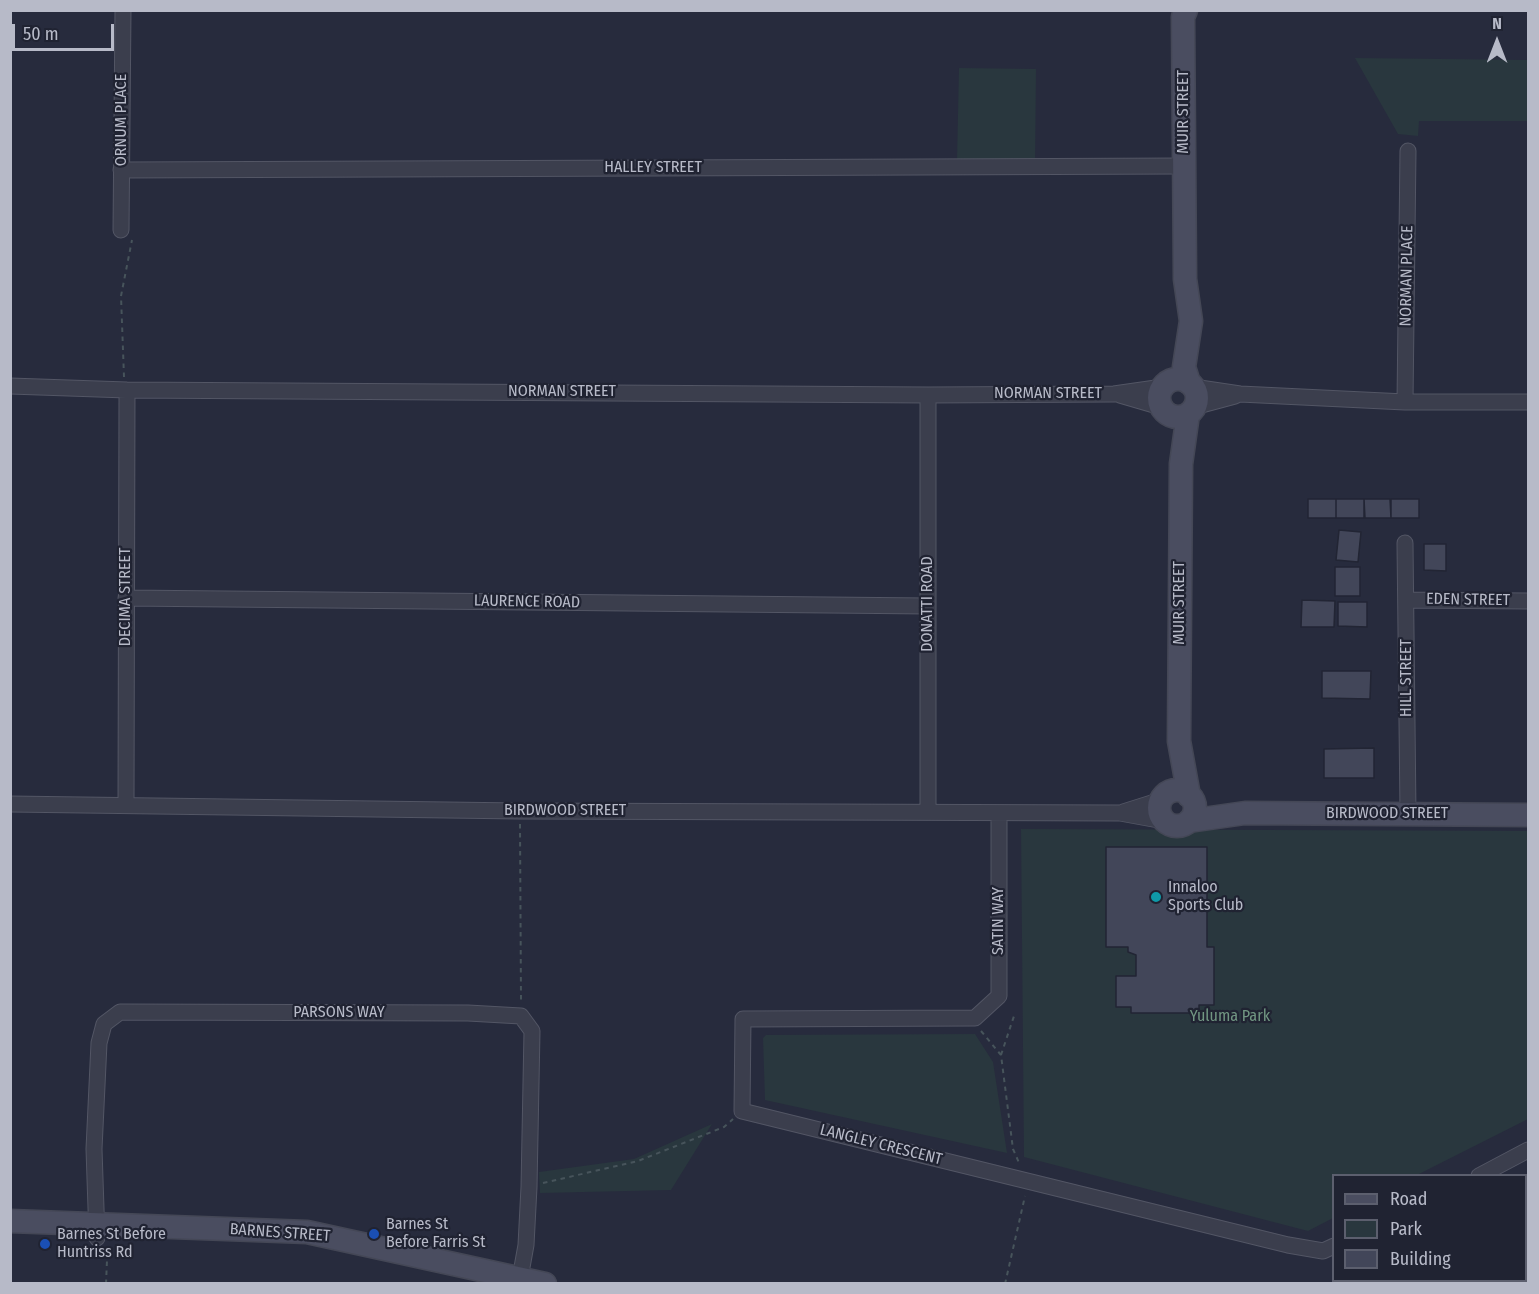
<!DOCTYPE html>
<style>
body{margin:0}
#map{position:relative;width:1539px;height:1294px;overflow:hidden;background:#272b3d;font-family:"Fira Sans Condensed",sans-serif}
canvas{display:block}
.frame{position:absolute;inset:0;border:12px solid #b7bac8;pointer-events:none}
.legend{position:absolute;left:1332px;top:1174px;width:195px;height:108px;box-sizing:border-box;background:#202332;border:2px solid #5c5f6e;margin:0;padding:8px 10px;list-style:none;font-size:18px;color:#b7bac8}
.legend li{display:flex;align-items:center;gap:12px;height:30px}
.legend b{width:30px;border:2px solid #5c5f6e}
.north{position:absolute;left:1467px;top:12px;width:60px;height:60px;-webkit-text-stroke:4px #202332;paint-order:stroke;rotate:0deg;font-size:16px;font-weight:700;line-height:24px;text-align:center;color:#b7bac8}
.north::after{content:'';display:block;margin:auto;width:21px;height:27px;background:#b7bac8;clip-path:polygon(50% 0,100% 100%,50% 72%,0 100%)}
.scale{position:absolute;left:12px;top:24px;width:102px;height:27px;box-sizing:border-box;border:3px solid #b7bac8;border-top:0;padding-left:8px;font-size:18px;line-height:21px;white-space:nowrap;color:#b7bac8;-webkit-text-stroke:4px #202332;paint-order:stroke}
</style>
<div id="map">
<canvas width="1539" height="1294"></canvas>
<div class="frame"></div>
<ul class="legend">
<li><b style="height:8px;background:#4a4d60"></b>Road</li>
<li><b style="height:16px;background:#29373e"></b>Park</li>
<li><b style="height:16px;background:#424659"></b>Building</li>
</ul>
<div class="north">N</div>
<div class="scale">50 m</div>
</div>
<script>
const ctx = document.querySelector('canvas').getContext('2d');
ctx.lineJoin = 'round';
function paint(path, color) { ctx.fillStyle = color; ctx.fill(path, 'evenodd'); }
const poly = rows => new Path2D(rows.map(r => 'M' + r).join(''));
function stroke(path, color, width, dash) { ctx.strokeStyle = color; ctx.lineWidth = width; ctx.lineCap = dash ? 'butt' : 'round'; ctx.setLineDash(dash || []); ctx.stroke(path); }
function write(font, color, halo, rows, align = 'center') {
  ctx.font = font + ' "Fira Sans Condensed",sans-serif'; ctx.lineWidth = 4.5; ctx.setLineDash([]); ctx.textBaseline = 'middle'; ctx.strokeStyle = halo; ctx.fillStyle = color; for (const [text, x, y, turn = 0] of rows) {
    ctx.save(); ctx.translate(x, y); ctx.rotate((+turn || 0) * Math.PI / 180); ctx.textAlign = isNaN(turn) ? turn : align; if (halo) ctx.strokeText(text, 0, 0); ctx.fillText(text, 0, 0); ctx.restore();
  }
}
paint(poly([
 [1355,58,1528,60,1528,121,1419,121,1418,136,1398,134],
 [959,68,1036,69,1035,167,957,161],
 [1021,829,1528,831,1528,1119,1417,1175,1334,1176,1333,1218,1308,1231,1024,1157],
 [975,1034,993,1062,1007,1153,765,1100,763,1038,766,1035],
 [712,1124,671,1190,540,1193,539,1172,634,1159]
]), '#29373e');
const building = poly([
 [1308,499,1336,499,1336,518,1308,518,1308,499],
 [1336,499,1364,499,1364,518,1336,518,1336,499],
 [1364,499,1390,499,1391,518,1365,518,1364,499],
 [1391,499,1419,499,1419,518,1391,518,1391,499],
 [1339,530,1361,532,1358,562,1336,560,1339,530],
 [1424,544,1446,544,1446,571,1424,570,1424,544],
 [1335,567,1360,567,1360,596,1335,596,1335,567],
 [1302,600,1335,601,1334,627,1301,627,1302,600],
 [1338,602,1367,602,1367,627,1338,626,1338,602],
 [1322,671,1371,671,1370,699,1322,698,1322,671],
 [1374,748,1374,778,1324,778,1324,749,1374,748],
 [1106,847,1207,847,1207,947,1214,947,1214,1005,1199,1005,1199,1013,1131,1013,1131,1007,1116,1007,1116,976,1136,976,1136,955,1128,952,1128,947,1106,947,1106,847]
]);
paint(building, '#424659');
stroke(building, '#222534', 1.5);
const street = poly([
 [121,170,1184,166],
 [121,230,123,10],
 [10,386,127,390,928,395,1114,394,1163,387],
 [1193,387,1240,394,1405,402,1528,402],
 [1120,395,1161,407],
 [1405,402,1408,151],
 [1194,407,1235,396],
 [1405,543,1408,813],
 [126,598,928,606],
 [1407,600,1528,601],
 [10,804,520,811,1120,813,1164,821],
 [126,804,127,390],
 [928,812,928,395],
 [1123,812,1161,800],
 [999,814,999,996,975,1018,743,1019,742,1111,1288,1245,1323,1251,1334,1246],
 [1479,1176,1528,1150],
 [97,1238,94,1149,99,1043,104,1024,120,1012,468,1013,521,1016,532,1031,529,1187,526,1245,519,1284],
 [1433,1280,1434,1284]
]);
const secondary = poly([
 [1186,10,1183,17,1185,279,1191,321,1184,367,1189,383],
 '1159 398a19 19 0 1 1 38 0a19 19 0 1 1-38 0Z',
 [1188,414,1181,464,1179,741,1189,796],
 '1159 808a18 18 0 1 1 36 0a18 18 0 1 1-36 0Z',
 [1189,821,1245,813,1528,815],
 [10,1221,307,1232,545,1284]
]);
stroke(street, '#535665', 17);
stroke(secondary, '#444756', 25);
stroke(poly([
 [124,377,121,296,132,240],
 [520,824,521,1001],
 [981,1031,1001,1055,1013,1149,1020,1165],
 [1001,1055,1014,1016],
 [543,1183,638,1161,724,1127,733,1119],
 [106,1284,107,1260],
 [1005,1284,1025,1196]
]), '#47545b', 2, [4.5, 4.5]);
stroke(street, '#3b3e4d', 15);
stroke(secondary, '#4a4d60', 22);
for (const [x, y, r, color] of [
 [1156,897,6,"#0f9aa8"],
 [374,1234,6,"#1a4fb4"],
 [45,1244,6,"#1a4fb4"]
]) { const dot = new Path2D(); dot.arc(x, y, r, 0, 2 * Math.PI); ctx.fillStyle = color; ctx.fill(dot); stroke(dot, '#202332', 2); }
write('16px', '#b7bac8', '#202332', [
 ["MUIR STREET",1184,112,-90],
 ["ORNUM PLACE",122,120,-90],
 ["HALLEY STREET",653,168],
 ["NORMAN PLACE",1407,276,-89],
 ["NORMAN STREET",562,392],
 ["NORMAN STREET",1048,394],
 ["DECIMA STREET",126,597,-90],
 ["EDEN STREET",1468,600,1],
 ["LAURENCE ROAD",527,602,1],
 ["MUIR STREET",1180,603,-90],
 ["DONATTI ROAD",928,604,-90],
 ["HILL STREET",1407,678,-90],
 ["BIRDWOOD STREET",565,811],
 ["BIRDWOOD STREET",1387,814],
 ["SATIN WAY",999,921,-90],
 ["PARSONS WAY",339,1013],
 ["LANGLEY CRESCENT",881,1145,14],
 ["BARNES STREET",280,1233,4]
]);
write('16px', '#b7bac8', '#202332', [
 ["Innaloo",1168,888],
 ["Sports Club",1168,906],
 ["Barnes St",386,1225],
 ["Before Farris St",386,1243],
 ["Barnes St Before",57,1235],
 ["Huntriss Rd",57,1253]
], 'left');
write('16px', '#719682', '#202332', [
 ["Yuluma Park",1230,1017]
]);
</script>
